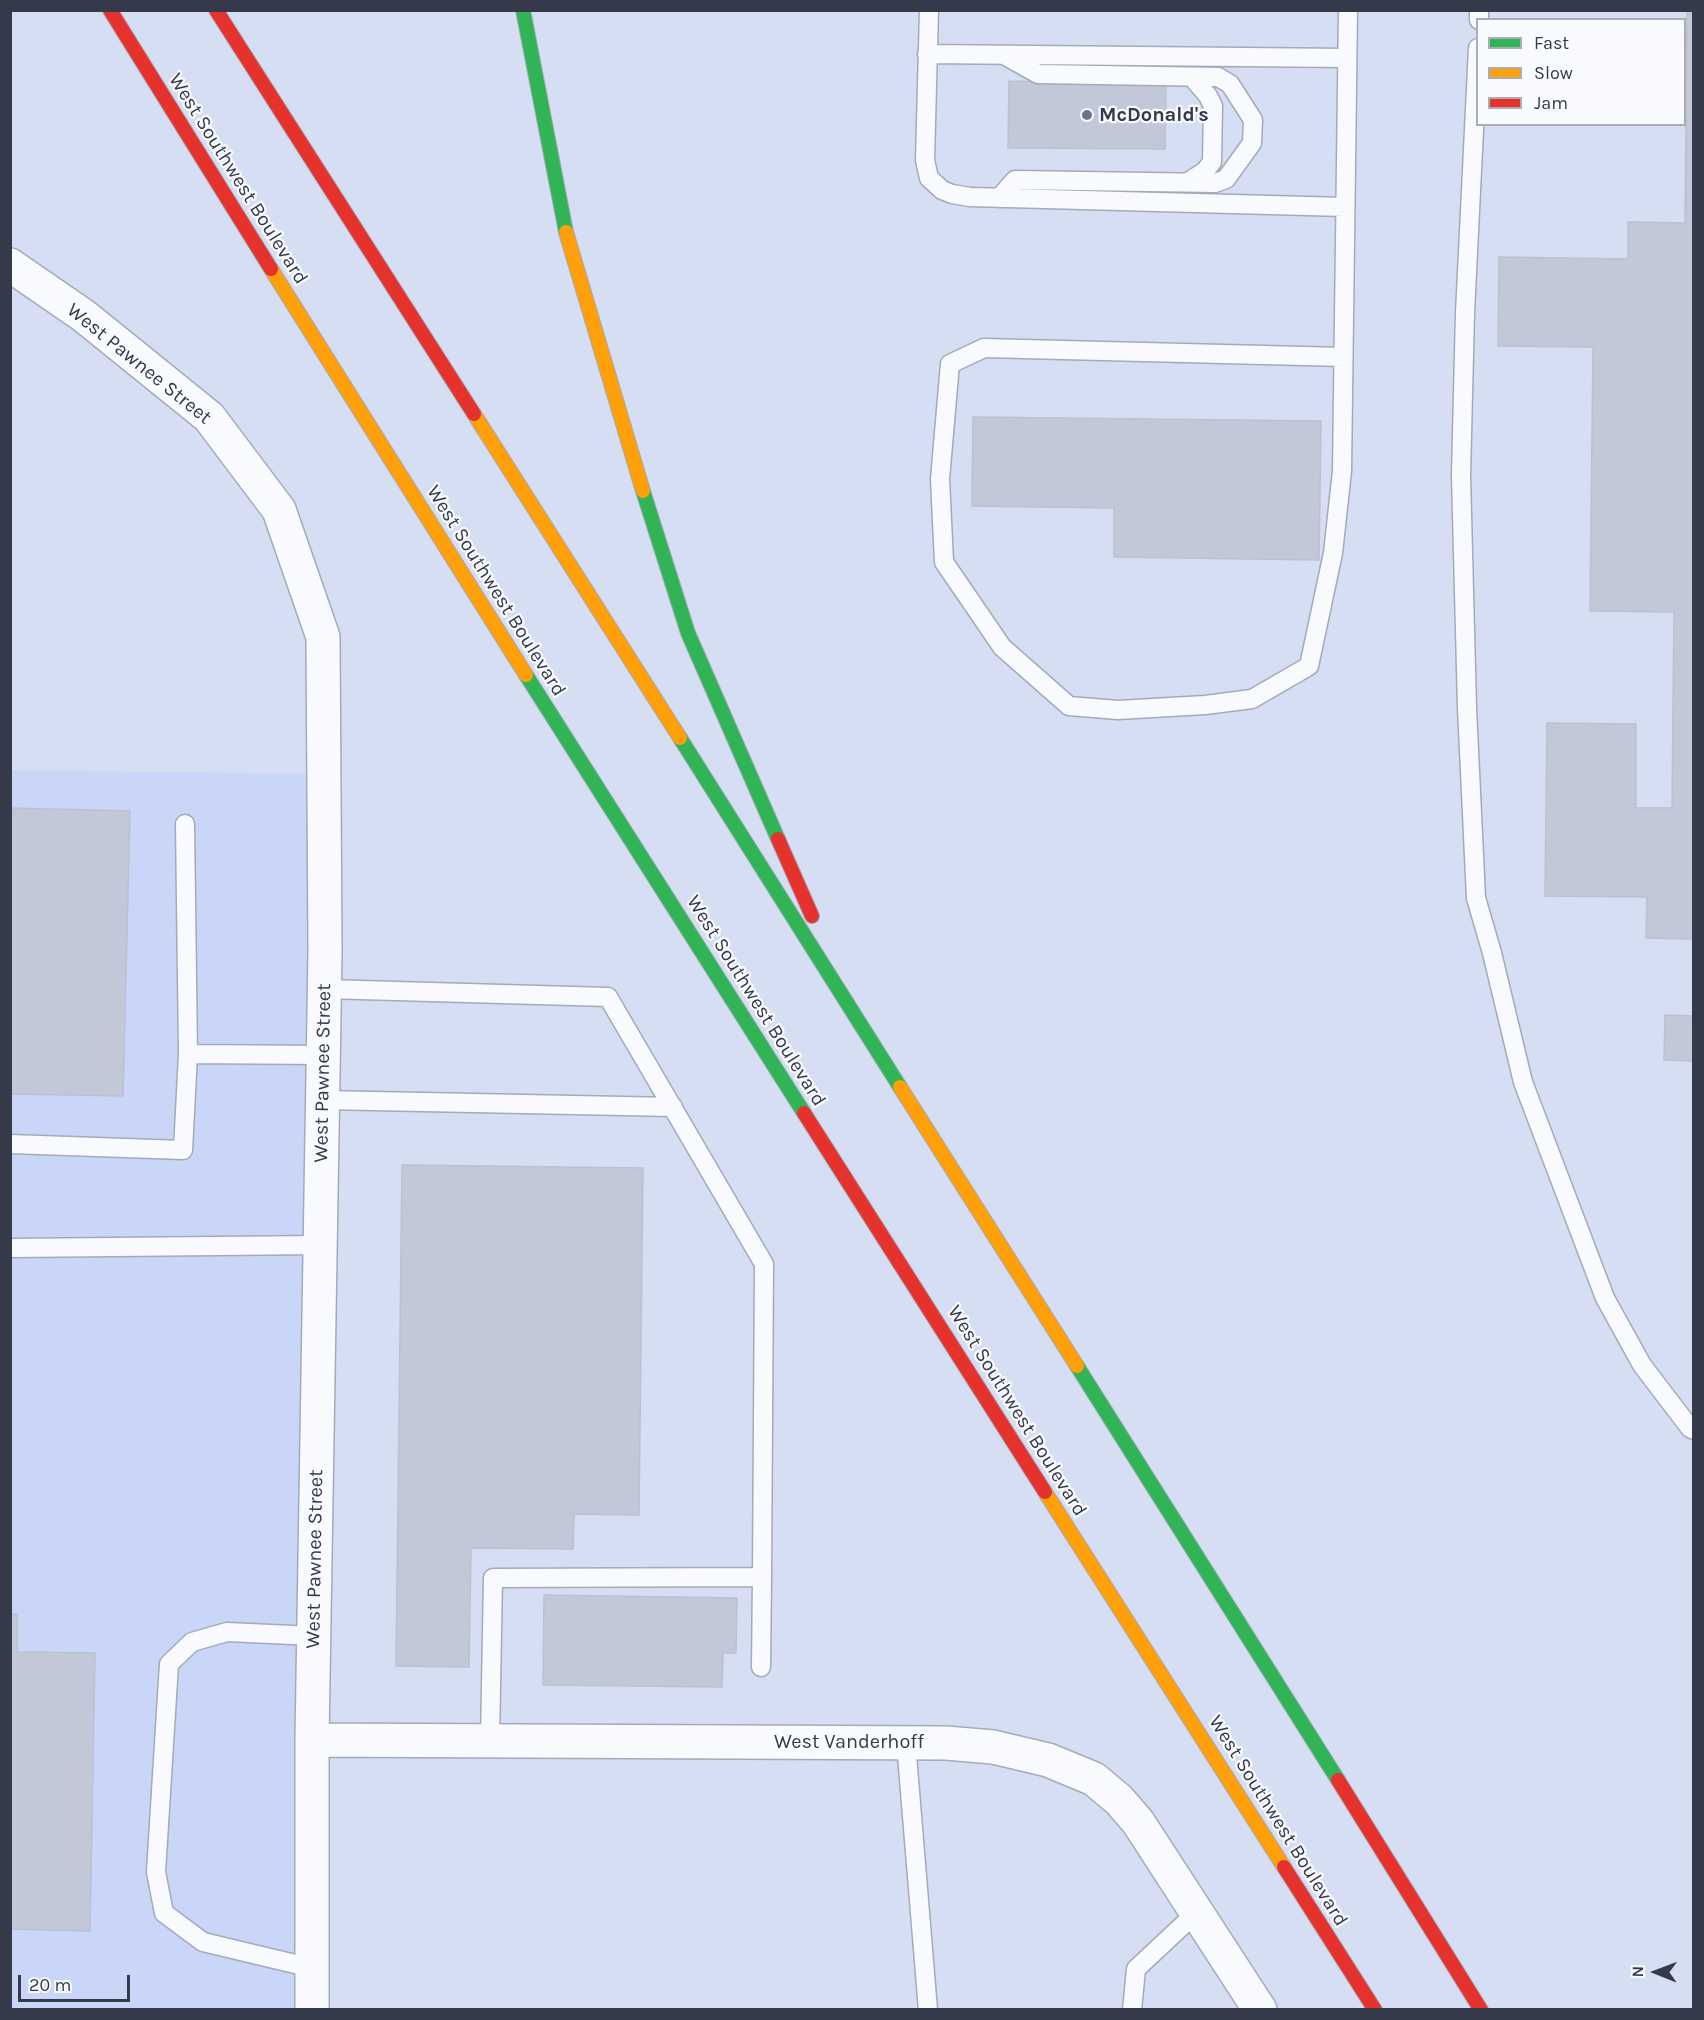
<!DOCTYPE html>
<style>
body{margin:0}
#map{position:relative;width:1704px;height:2020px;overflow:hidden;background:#d6def3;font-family:Karla,sans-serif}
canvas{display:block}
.frame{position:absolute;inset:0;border:12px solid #343a49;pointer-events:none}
.legend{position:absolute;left:1476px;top:18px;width:210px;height:108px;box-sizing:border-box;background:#f9fafe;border:2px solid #aaadb6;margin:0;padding:8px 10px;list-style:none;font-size:18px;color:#343a49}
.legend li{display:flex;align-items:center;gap:12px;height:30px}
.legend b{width:30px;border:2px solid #aaadb6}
.north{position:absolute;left:1626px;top:1942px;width:60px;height:60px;-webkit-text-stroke:4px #f9fafe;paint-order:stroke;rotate:271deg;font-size:16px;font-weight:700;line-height:24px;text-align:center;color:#343a49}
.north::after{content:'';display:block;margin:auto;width:21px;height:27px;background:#343a49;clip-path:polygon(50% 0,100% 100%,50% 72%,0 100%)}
.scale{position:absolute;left:18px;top:1975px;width:112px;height:27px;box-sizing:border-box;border:3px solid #343a49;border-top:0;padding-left:8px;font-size:18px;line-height:21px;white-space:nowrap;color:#343a49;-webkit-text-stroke:4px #f9fafe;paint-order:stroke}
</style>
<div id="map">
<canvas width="1704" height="2020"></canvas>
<div class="frame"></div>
<ul class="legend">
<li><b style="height:8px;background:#30b455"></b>Fast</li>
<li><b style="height:8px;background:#ff9f0a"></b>Slow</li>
<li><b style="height:8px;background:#e5322d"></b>Jam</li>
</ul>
<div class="north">N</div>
<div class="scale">20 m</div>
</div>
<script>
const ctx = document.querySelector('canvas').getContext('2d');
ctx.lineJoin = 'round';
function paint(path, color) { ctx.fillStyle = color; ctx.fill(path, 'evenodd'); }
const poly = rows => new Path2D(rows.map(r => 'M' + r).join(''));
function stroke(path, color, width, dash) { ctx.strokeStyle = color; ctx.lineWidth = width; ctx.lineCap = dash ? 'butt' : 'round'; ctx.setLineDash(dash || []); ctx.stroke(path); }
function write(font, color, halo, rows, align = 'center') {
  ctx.font = font + ' Karla,sans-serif'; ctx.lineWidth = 4.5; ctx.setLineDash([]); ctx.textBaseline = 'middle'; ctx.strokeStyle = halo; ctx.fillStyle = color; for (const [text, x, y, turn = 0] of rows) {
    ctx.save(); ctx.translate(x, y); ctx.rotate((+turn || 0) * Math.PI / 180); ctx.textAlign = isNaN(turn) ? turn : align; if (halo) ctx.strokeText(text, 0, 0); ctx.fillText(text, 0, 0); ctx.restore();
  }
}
paint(poly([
 [11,770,324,774,312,2009,11,2010]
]), '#c9d6f7');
const building = poly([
 [1687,10,1694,10,1694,939,1646,938,1647,897,1545,896,1547,723,1636,724,1636,808,1672,808,1674,612,1590,611,1593,347,1498,346,1499,257,1628,259,1628,222,1685,223,1687,10],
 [1009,81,1166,82,1165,149,1008,148,1009,81],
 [973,417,1321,421,1319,560,1114,557,1114,508,972,506,973,417],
 [10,808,130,811,123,1096,10,1094,10,808],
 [1665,1015,1694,1016,1694,1061,1664,1060,1665,1015],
 [402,1165,643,1168,639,1515,574,1514,573,1549,471,1548,469,1667,396,1666,402,1165],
 [544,1595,737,1598,736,1653,723,1653,722,1687,543,1685,544,1595],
 [10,1614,17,1614,17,1652,95,1653,90,1931,10,1929,10,1614]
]);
paint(building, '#c2c8d8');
stroke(building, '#bac1d1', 1.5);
const lane = poly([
 [929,10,925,160,929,178,942,190,952,194,970,197,1345,207],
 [1479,20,1479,10],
 [1478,48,1465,313,1461,475,1467,708,1476,898,1492,953,1523,1082,1605,1298,1642,1365,1690,1428,1694,1430],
 [927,54,1347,58],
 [1188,182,1205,171,1212,162,1213,106,1208,96,1192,77],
 [999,198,1015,180,1215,183,1226,179,1252,143,1253,120,1230,84,1218,77,1038,74,1004,55],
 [1343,357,984,348,950,364,940,479,944,562,1002,647,1069,706,1118,710,1205,705,1252,699,1309,666,1333,553,1342,471,1348,10],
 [185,824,188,1054,324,1055],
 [325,989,608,997,764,1264,762,1577,493,1578,490,1741],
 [323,1100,673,1107],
 [10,1144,183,1150,188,1054],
 [10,1248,321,1245],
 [761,1667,762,1577],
 [906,1743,928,2010],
 [312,1968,203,1942,164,1913,156,1872,169,1664,192,1642,227,1632,314,1636],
 [1132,2010,1136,1969,1198,1911]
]);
const street = poly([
 [10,265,84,316,209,417,279,510,323,637,325,952,312,1740,312,2010],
 [312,1740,946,1743,993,1747,1048,1760,1094,1779,1119,1800,1138,1822,1260,2010]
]);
const fast = poly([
 [523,10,566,232],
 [643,491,688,633,778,839],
 [526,675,804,1113],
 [680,738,900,1087],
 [1077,1366,1338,1780]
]);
const slow = poly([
 [566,232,643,491],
 [271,269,526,675],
 [474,414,680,738],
 [900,1087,1077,1366],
 [1045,1492,1284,1867]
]);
const jam = poly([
 [110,10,271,269],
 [216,10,474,414],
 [778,839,812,916],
 [804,1113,1045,1492],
 [1338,1780,1481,2010],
 [1284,1867,1375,2010]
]);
stroke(lane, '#a3aaba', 21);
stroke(street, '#a3aaba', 36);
stroke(fast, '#a3aaba', 16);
stroke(slow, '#a3aaba', 16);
stroke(jam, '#a3aaba', 16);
stroke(lane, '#f9fafd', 18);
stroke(street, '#f9fafd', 33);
stroke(fast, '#30b455', 14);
stroke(slow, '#ff9f0a', 14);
stroke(jam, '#e5322d', 14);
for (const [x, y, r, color] of [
 [1087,115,6,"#6d7384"]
]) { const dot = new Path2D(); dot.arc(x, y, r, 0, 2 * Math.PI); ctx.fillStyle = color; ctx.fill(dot); stroke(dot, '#f9fafe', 2); }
write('bold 20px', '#343a49', '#f9fafe', [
 ["McDonald's",1099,115]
], 'left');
write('20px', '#343a49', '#f9fafe', [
 ["West Southwest Boulevard",238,179,58],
 ["West Pawnee Street",139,364,39],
 ["West Southwest Boulevard",496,591,58],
 ["West Southwest Boulevard",756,1001,58],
 ["West Pawnee Street",323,1073,-89],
 ["West Southwest Boulevard",1017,1411,58],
 ["West Pawnee Street",315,1559,-89],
 ["West Vanderhoff",849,1742],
 ["West Southwest Boulevard",1278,1821,58]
]);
</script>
